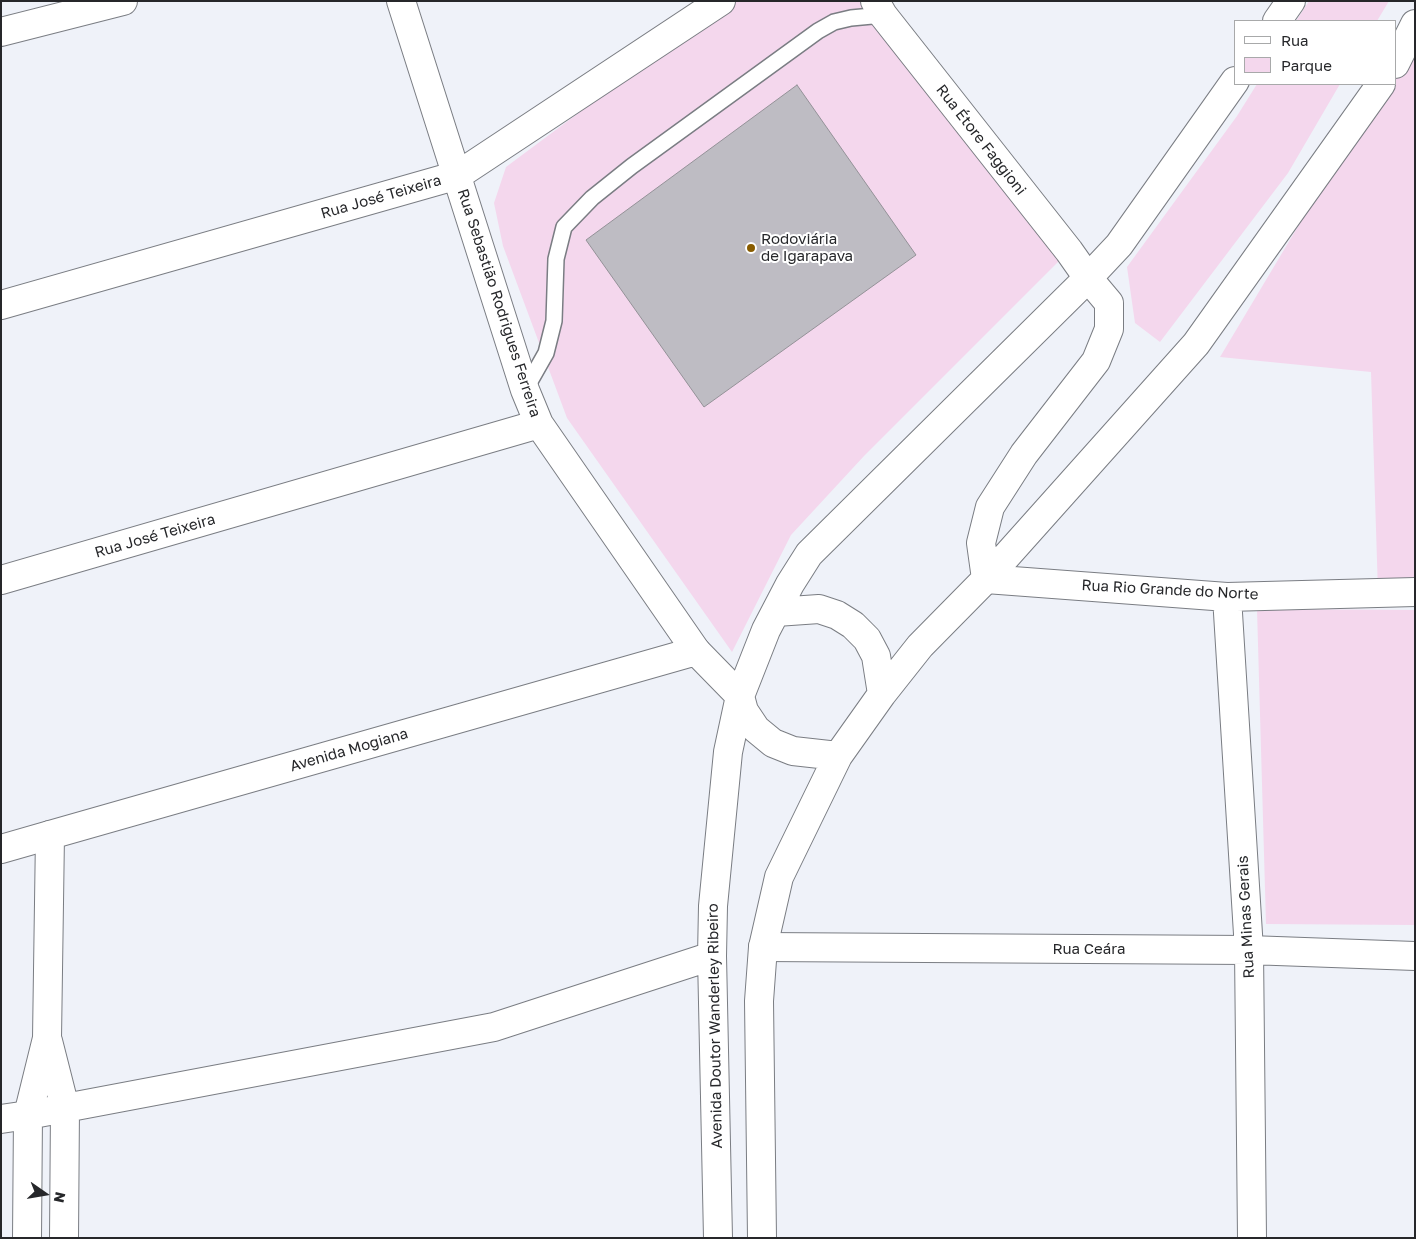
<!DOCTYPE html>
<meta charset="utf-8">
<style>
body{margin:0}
#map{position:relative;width:1416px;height:1239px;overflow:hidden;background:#eff2f9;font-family:"Golos Text",sans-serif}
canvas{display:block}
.frame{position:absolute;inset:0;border:2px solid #26272a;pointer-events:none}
.legend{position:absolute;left:1234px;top:20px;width:162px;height:65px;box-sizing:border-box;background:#fff;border:1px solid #a8a9aa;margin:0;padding:6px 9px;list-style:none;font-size:15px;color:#26272a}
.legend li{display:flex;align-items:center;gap:10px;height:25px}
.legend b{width:25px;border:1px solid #a8a9aa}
.north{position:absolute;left:20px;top:1169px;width:50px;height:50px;-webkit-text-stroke:4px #fff;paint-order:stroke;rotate:103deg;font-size:14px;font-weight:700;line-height:20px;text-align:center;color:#26272a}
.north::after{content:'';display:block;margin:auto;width:18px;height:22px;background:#26272a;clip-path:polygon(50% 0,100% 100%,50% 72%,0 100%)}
</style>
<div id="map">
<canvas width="1416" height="1239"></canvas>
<div class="frame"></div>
<ul class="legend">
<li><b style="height:6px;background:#fff"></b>Rua</li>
<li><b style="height:14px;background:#f4d7ed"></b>Parque</li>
</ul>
<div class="north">N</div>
</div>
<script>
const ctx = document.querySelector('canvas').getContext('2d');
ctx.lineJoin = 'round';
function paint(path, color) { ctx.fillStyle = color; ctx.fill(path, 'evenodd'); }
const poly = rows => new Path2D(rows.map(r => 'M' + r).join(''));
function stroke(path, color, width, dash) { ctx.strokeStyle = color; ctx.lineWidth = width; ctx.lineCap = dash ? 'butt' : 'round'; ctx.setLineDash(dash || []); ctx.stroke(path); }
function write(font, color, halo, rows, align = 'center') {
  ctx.font = font + ' "Golos Text",sans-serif'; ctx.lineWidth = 4; ctx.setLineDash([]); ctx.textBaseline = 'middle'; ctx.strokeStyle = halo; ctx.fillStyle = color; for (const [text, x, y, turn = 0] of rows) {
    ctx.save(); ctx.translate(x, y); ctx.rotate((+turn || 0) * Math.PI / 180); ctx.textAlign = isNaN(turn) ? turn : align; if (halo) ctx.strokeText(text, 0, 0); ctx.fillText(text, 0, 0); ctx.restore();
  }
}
paint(poly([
 [729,1,875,1,1069,251,864,456,791,535,732,652,567,418,503,246,494,203,506,167],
 [1309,1,1389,1,1377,21,1296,21],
 [1415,24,1415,592,1378,592,1371,372,1220,357,1383,84,1395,84,1395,65],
 [1257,84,1340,84,1288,173,1160,342,1135,323,1127,267,1237,116],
 [1257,609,1415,610,1415,925,1266,924]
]), '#f4d7ed');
const building = poly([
 [797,85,916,255,704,407,586,240,797,85]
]);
paint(building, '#bebcc3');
stroke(building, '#949298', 1);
const service = poly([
 [525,390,546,353,554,321,556,259,564,227,592,198,632,166,818,31,834,22,851,18,883,15]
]);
const minor = poly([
 [401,1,525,390,539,424,696,651],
 [875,1,883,15,1069,251,1088,278],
 [1,32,123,1],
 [1,305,458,175,721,1],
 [986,579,1227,597,1415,592],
 [1,580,539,424],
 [1227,597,1249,950,1252,1238],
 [763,947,1249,950,1415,956]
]);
const tertiary = poly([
 [1,849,50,835],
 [1,1119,28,1115]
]);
const secondary = poly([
 [1277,21,1291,1],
 [1395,64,1415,24],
 [986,579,981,543,990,507,1024,454,1096,361,1109,329,1109,303,1088,278],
 [776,612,819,609,837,615,853,625,867,639,876,656,882,694],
 [48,1041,65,1108,64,1238],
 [28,1115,494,1027,712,956],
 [27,1238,28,1115,47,1038,50,835,696,651,740,696,744,711,756,729,773,743,793,751,838,756],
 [718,1238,712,956,713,906,728,752,740,696,766,630,790,584,809,554,1088,278,1119,245,1235,81],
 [762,1238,759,1001,763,947,779,877,838,756,882,694,920,646,986,579,1196,344,1381,84]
]);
stroke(service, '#7a7d83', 18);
stroke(minor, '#7a7d83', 30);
stroke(tertiary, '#7a7d83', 30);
stroke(secondary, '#7a7d83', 30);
stroke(service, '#fff', 15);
stroke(minor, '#fff', 28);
stroke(tertiary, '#fff', 28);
stroke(secondary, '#fff', 28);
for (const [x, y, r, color] of [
 [751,248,5,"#895c00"]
]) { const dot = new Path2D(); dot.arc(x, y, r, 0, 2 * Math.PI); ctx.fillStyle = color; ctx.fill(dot); stroke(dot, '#fff', 2); }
write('15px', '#26272a', '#fff', [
 ["Rua Étore Faggioni",981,140,52],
 ["Rua José Teixeira",381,197,-16],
 ["Rua Sebastião Rodrigues Ferreira",499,303,72],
 ["Rua José Teixeira",155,536,-16],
 ["Rua Rio Grande do Norte",1170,590,3],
 ["Avenida Mogiana",349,750,-16],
 ["Rua Minas Gerais",1246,917,-93],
 ["Rua Ceára",1089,949],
 ["Avenida Doutor Wanderley Ribeiro",715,1026,-91]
]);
write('15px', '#26272a', '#fff', [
 ["Rodoviária",761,239],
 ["de Igarapava",761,256]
], 'left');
</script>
